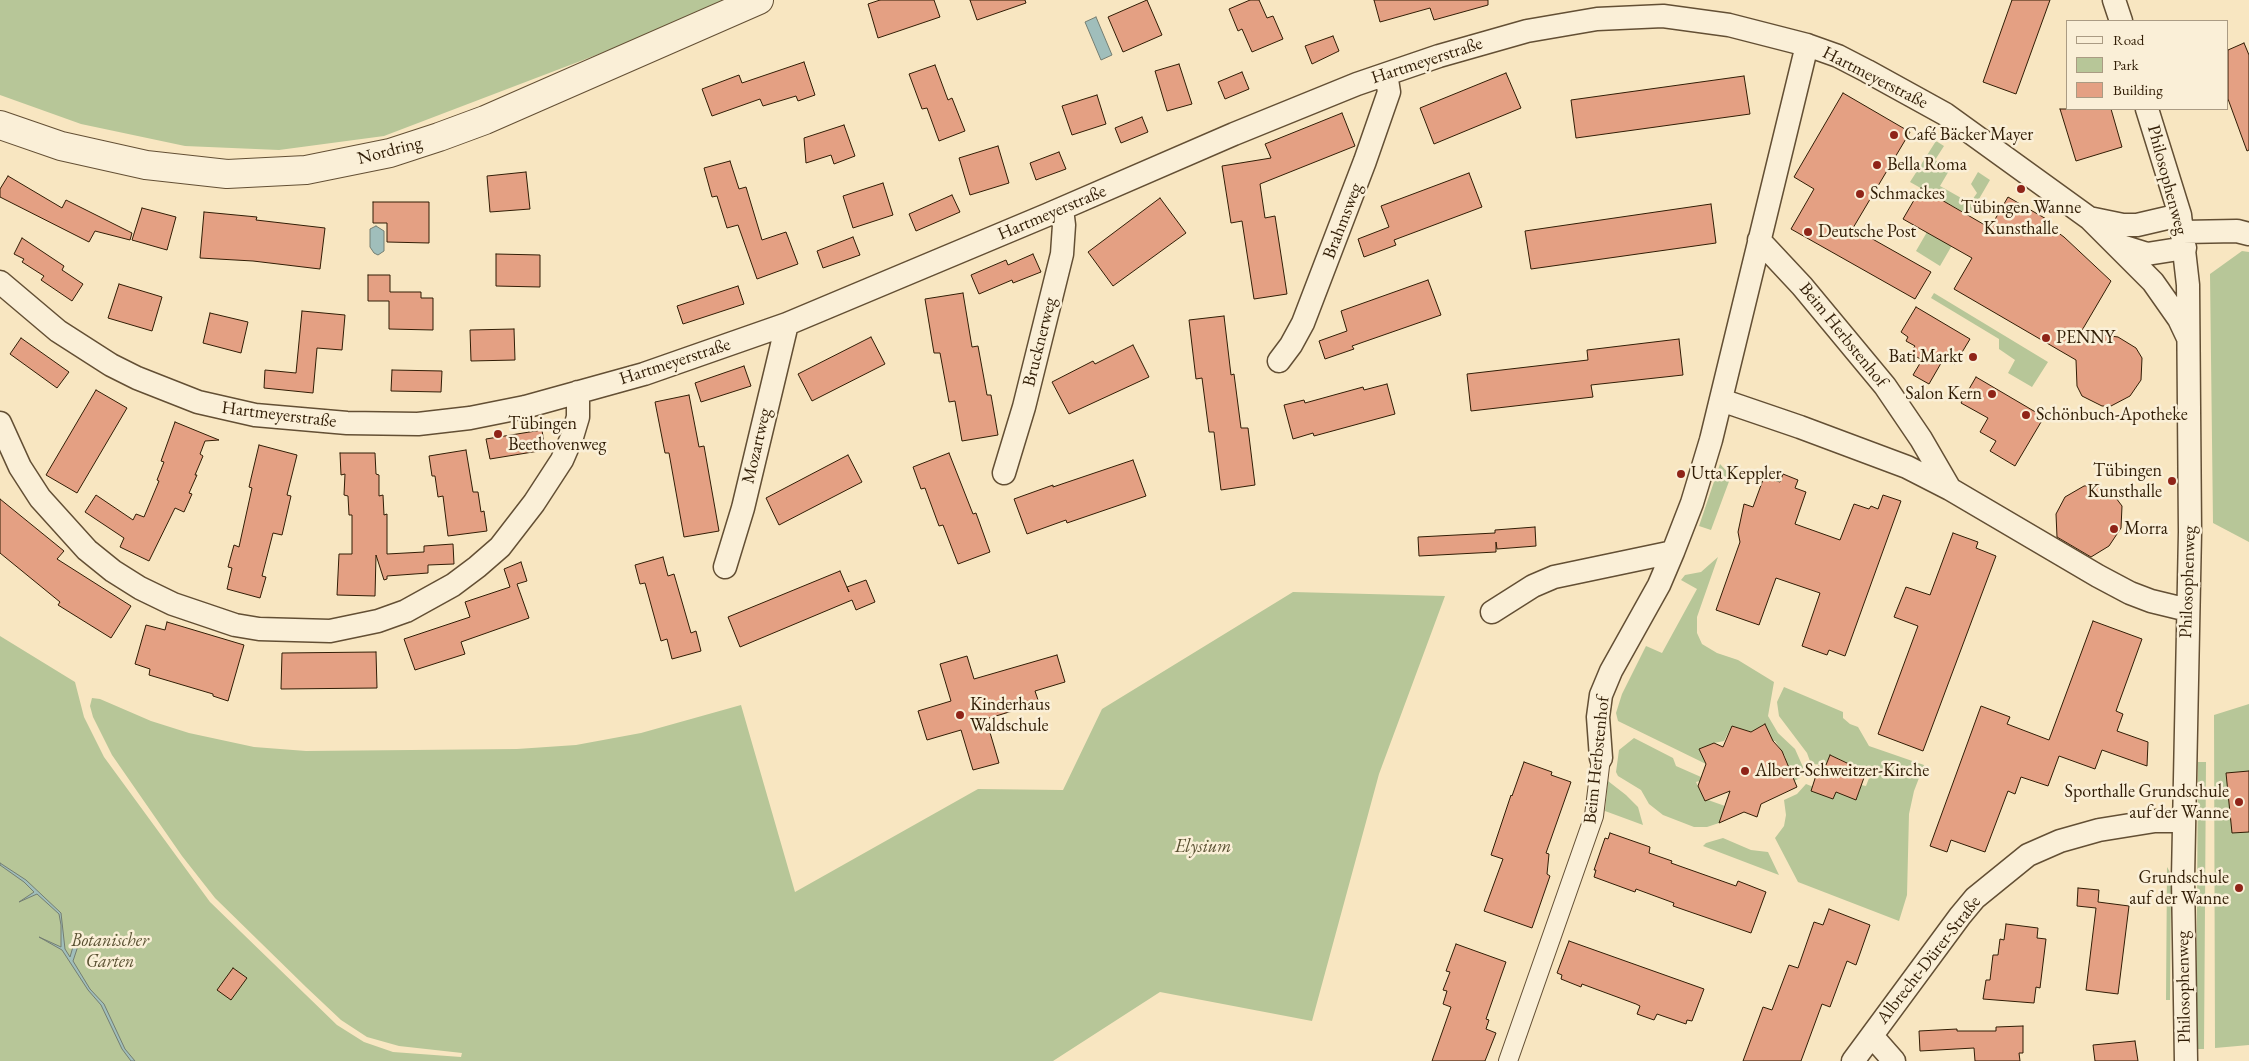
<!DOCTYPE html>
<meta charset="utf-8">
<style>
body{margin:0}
#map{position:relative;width:2249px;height:1061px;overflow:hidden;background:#f8e6c1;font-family:"EB Garamond",serif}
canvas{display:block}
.legend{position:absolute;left:2066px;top:20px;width:162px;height:90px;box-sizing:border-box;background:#faefd7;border:1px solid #aa9b83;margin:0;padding:6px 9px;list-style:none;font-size:15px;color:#311d05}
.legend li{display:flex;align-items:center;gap:10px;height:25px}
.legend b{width:25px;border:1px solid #aa9b83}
</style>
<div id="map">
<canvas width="2249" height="1061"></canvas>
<ul class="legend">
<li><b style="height:6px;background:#faefd7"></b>Road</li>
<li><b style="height:14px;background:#b7c698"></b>Park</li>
<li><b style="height:14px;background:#e4a083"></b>Building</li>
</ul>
</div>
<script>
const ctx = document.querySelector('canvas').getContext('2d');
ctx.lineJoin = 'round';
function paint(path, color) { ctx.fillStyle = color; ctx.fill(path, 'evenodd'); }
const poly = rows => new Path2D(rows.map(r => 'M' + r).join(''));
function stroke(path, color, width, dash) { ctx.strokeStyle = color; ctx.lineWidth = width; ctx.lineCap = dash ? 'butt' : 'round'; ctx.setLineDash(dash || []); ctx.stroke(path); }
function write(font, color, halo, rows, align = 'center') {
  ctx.font = font + ' "EB Garamond",serif'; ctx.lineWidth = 5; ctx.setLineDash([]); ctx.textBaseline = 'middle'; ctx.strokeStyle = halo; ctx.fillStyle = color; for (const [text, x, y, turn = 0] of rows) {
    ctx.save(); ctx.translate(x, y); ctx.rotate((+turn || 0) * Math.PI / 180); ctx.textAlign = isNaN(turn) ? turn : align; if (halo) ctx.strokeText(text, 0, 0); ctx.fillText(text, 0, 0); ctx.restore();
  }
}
paint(poly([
 [0,0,727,0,633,41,384,136,279,150,185,146,81,124,0,95],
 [1936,141,1944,146,1935,160,1950,169,1940,186,1970,203,1977,193,1971,184,1978,172,1990,180,1940,266,1916,251,1927,232,1948,244,1965,213,1910,182],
 [2242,251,2249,252,2249,542,2213,523,2210,274],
 [1934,293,2048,362,2032,387,2008,373,2015,360,1999,349,1999,339,1931,298],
 [1720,464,1731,476,1711,530,1699,526],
 [1718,557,1697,617,1697,633,1702,644,1717,653,1738,660,1774,682,1768,716,1778,733,1795,749,1803,767,1800,778,1792,782,1785,756,1775,741,1773,741,1765,724,1751,732,1732,726,1724,741,1714,743,1699,749,1706,764,1618,721,1616,713,1622,694,1646,646,1662,653,1697,589,1681,580,1685,575,1701,572],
 [1293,592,1445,596,1379,774,1312,1021,1160,992,1053,1061,0,1061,0,636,75,682,84,717,104,757,210,902,337,1025,364,1042,393,1052,461,1057,462,1053,399,1046,367,1037,341,1020,306,987,215,898,182,856,112,755,93,717,90,706,92,698,100,699,151,721,189,733,254,747,306,751,517,749,576,745,641,733,741,705,795,892,978,789,1063,790,1102,709],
 [1784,687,1843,712,1843,718,1850,724,1858,727,1869,746,1924,765,1914,791,1909,814,1907,895,1899,921,1798,882,1775,838,1784,826,1786,815,1784,800,1797,794,1806,784,1821,790,1820,794,1833,799,1836,790,1856,799,1861,785,1866,786,1871,773,1830,755,1826,765,1811,764,1807,753,1779,716,1777,702],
 [2249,704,2249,1045,2215,1048,2214,715],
 [1634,738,1673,758,1676,766,1701,777,1700,781,1696,782,1705,801,1708,800,1725,806,1719,823,1707,827,1694,827,1663,815,1649,804,1641,790,1618,776,1616,772,1619,750],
 [2198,762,2206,762,2204,1049,2196,1049],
 [1608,781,1626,795,1638,807,1643,825,1605,811],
 [1723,838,1751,850,1768,852,1779,875,1703,846,1706,843],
 [2167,867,2171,874,2171,885,2170,1000,2166,1000]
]), '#b7c698');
const water = poly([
 [1096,17,1112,55,1101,60,1085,22,1096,17],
 [376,226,384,231,384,251,378,255,374,253,370,247,370,229,376,226],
 [0,863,26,880,61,913,65,949,70,957,77,933,77,949,73,961,90,989,104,1004,125,1049,135,1061,131,1061,122,1049,101,1005,88,990,62,950,39,937,61,947,61,925,59,914,37,894,19,902,34,892,24,882,0,865,0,863]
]);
paint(water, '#a0bebb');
stroke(water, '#747e72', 1);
const building = poly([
 [880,0,934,0,940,17,878,38,868,4,880,0],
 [970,0,1025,0,1026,3,977,20,970,0],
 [1147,0,1162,35,1123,52,1108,17,1147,0],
 [1250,0,1259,0,1267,18,1273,16,1283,39,1252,52,1242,29,1238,31,1229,9,1250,0],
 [1374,0,1488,0,1488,5,1434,20,1430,8,1380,22,1374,0],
 [2012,0,2050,0,2016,94,1983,82,2012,0],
 [1333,36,1339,51,1312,64,1305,46,1333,36],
 [2244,43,2249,55,2249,150,2247,151,2228,99,2228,50,2244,43],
 [804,62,815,95,798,101,796,96,763,106,760,99,712,116,702,89,739,75,742,83,804,62],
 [1179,64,1192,104,1167,111,1155,71,1179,64],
 [935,65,948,100,952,98,965,131,939,141,927,108,922,109,909,74,935,65],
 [1242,72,1249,89,1225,99,1218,82,1242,72],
 [1506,73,1521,108,1434,144,1420,108,1506,73],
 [1744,76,1750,114,1576,138,1571,100,1744,76],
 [1843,93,1910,132,1853,228,1931,272,1915,299,1791,229,1814,189,1794,177,1843,93],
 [1097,95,1106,124,1072,135,1062,106,1097,95],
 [2060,109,2111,109,2122,147,2076,161,2060,109],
 [1342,113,1355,146,1260,184,1265,218,1275,216,1287,294,1254,299,1242,221,1231,223,1222,166,1271,158,1265,144,1342,113],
 [1142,117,1148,132,1121,143,1115,128,1142,117],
 [844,125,855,156,834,164,831,155,806,163,804,138,844,125],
 [998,146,1009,183,970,195,959,158,998,146],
 [1059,152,1066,169,1036,180,1030,163,1059,152],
 [730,161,739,189,746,187,762,240,786,232,798,264,757,279,738,225,727,228,717,196,712,197,704,168,730,161],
 [526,172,530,209,490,212,487,176,526,172],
 [1469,173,1482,207,1394,240,1396,245,1364,257,1358,239,1389,227,1381,206,1469,173],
 [8,176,62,208,66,200,132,233,130,240,95,231,89,242,0,197,0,189,8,176],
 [883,183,893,215,853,228,843,196,883,183],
 [1921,188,1990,228,2008,197,2048,220,2046,224,2064,237,2111,281,2081,332,2118,337,2136,348,2142,358,2141,380,2130,396,2111,406,2102,406,2082,396,2077,386,2076,360,1954,289,1972,258,1903,219,1921,188],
 [952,195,960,212,916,231,909,214,952,195],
 [1160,198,1186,233,1113,286,1088,252,1160,198],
 [373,202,429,202,429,243,387,242,387,223,373,223,373,202],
 [1711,204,1716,243,1531,269,1525,231,1711,204],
 [142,208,176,217,167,250,132,240,142,208],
 [204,212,257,217,256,220,325,228,320,269,253,261,200,258,204,212],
 [853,237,860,255,823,268,817,251,853,237],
 [22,238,64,266,62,270,83,284,72,301,41,280,44,276,22,262,24,259,14,254,22,238],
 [496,254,540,255,540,287,496,286,496,254],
 [1033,254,1041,272,1013,283,1012,280,979,294,971,275,1006,260,1008,265,1033,254],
 [368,275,390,275,390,292,421,292,421,298,433,298,433,330,389,329,389,301,368,301,368,275],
 [1428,280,1441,315,1352,346,1354,349,1325,359,1319,341,1347,331,1341,311,1428,280],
 [119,284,162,297,152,331,108,318,119,284],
 [738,286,744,304,683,324,677,306,738,286],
 [963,293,972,347,978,346,987,395,991,395,998,435,962,441,955,401,949,402,940,353,934,353,925,299,963,293],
 [1916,307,1970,339,1955,364,1944,358,1929,384,1913,375,1922,360,1910,353,1915,346,1906,341,1908,337,1901,332,1916,307],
 [302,311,345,315,342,350,317,348,313,393,264,388,265,370,296,373,302,311],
 [210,313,248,322,241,353,203,343,210,313],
 [1224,316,1231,375,1234,374,1241,428,1248,428,1255,485,1221,490,1214,432,1209,432,1202,378,1196,379,1189,320,1224,316],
 [514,329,515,360,471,361,470,330,514,329],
 [871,337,885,364,812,401,798,374,871,337],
 [21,338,69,372,57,388,10,354,21,338],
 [1679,339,1683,375,1591,385,1593,397,1471,411,1467,374,1588,360,1587,350,1679,339],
 [1133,345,1149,377,1069,414,1052,382,1093,361,1095,364,1133,345],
 [744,366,751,386,701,402,695,383,744,366],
 [392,370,442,371,441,392,391,391,392,370],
 [1976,377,2044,417,2015,466,1990,451,1996,441,1980,432,1988,418,1961,403,1976,377],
 [1387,384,1395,414,1314,436,1313,433,1293,439,1284,405,1304,400,1305,403,1363,387,1364,390,1387,384],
 [96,390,127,408,77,493,46,475,96,390],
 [689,395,699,447,704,446,719,531,684,537,669,453,665,453,655,402,689,395],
 [175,422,219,440,205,441,200,454,203,456,195,475,197,475,189,493,192,494,184,512,175,508,149,561,120,547,124,538,85,512,96,495,133,520,136,514,144,517,159,481,157,480,164,462,161,461,175,422],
 [542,430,545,450,490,459,486,439,542,430],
 [259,445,297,455,287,495,291,496,282,535,273,533,262,576,266,577,260,598,227,589,232,568,228,567,234,545,239,547,252,488,249,487,259,445],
 [466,450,473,492,478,492,481,512,484,511,487,531,448,536,443,496,438,497,435,476,432,476,429,456,466,450],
 [340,453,375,453,376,474,379,475,379,496,383,495,384,515,387,514,387,554,424,552,424,546,453,544,454,564,428,565,428,573,387,576,387,579,384,580,376,555,375,596,337,595,339,554,352,554,352,515,349,515,348,496,344,495,345,474,341,475,340,453],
 [949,453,973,514,976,513,990,552,958,564,943,525,939,526,925,488,921,489,913,467,949,453],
 [848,455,862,482,779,525,766,498,848,455],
 [1133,460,1146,496,1067,523,1066,520,1027,534,1014,499,1053,485,1053,487,1133,460],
 [1783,474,1798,480,1795,488,1806,492,1795,524,1840,540,1854,504,1869,509,1871,506,1878,509,1883,495,1901,501,1845,656,1829,650,1827,655,1802,646,1820,593,1776,578,1759,625,1716,610,1740,542,1738,532,1744,504,1753,507,1764,477,1780,482,1783,474],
 [2096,485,2116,498,2122,506,2121,528,2109,546,2091,557,2057,537,2056,514,2065,497,2084,486,2096,485],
 [0,499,64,551,57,559,131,606,111,638,58,605,60,602,0,553,0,499],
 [1535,527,1536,546,1497,549,1496,542,1496,552,1419,556,1418,537,1495,533,1495,530,1535,527],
 [1953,533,1978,542,1976,548,1996,556,1923,751,1878,734,1918,626,1894,617,1906,587,1930,595,1953,533],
 [663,557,668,576,674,574,691,633,696,631,701,651,672,659,667,639,661,641,645,583,640,584,635,565,663,557],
 [521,562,527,581,517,584,529,618,461,642,465,654,415,670,404,639,470,617,465,602,510,587,504,569,521,562],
 [840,571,849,592,847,587,866,580,875,602,856,610,852,600,740,647,728,617,840,571],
 [2093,621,2142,639,2116,711,2123,714,2117,731,2148,742,2147,766,2102,750,2095,769,2059,756,2048,786,2021,777,2015,794,2008,791,1985,852,1951,840,1947,852,1930,846,1981,706,2010,717,2007,724,2049,740,2093,621],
 [167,622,244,645,228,701,213,696,213,694,149,675,150,669,135,664,146,625,165,630,167,622],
 [376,652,377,688,281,689,282,653,376,652],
 [1057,655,1065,682,1035,691,1039,703,986,719,999,763,973,770,961,730,927,740,918,711,951,701,940,664,967,656,974,679,1057,655],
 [1765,724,1773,741,1782,751,1797,787,1761,804,1757,817,1744,812,1719,823,1730,791,1705,801,1698,786,1706,764,1699,749,1714,743,1723,747,1732,726,1751,732,1765,724],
 [1830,755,1866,772,1856,800,1836,792,1833,799,1811,791,1820,763,1826,765,1830,755],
 [1524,762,1552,772,1551,775,1571,782,1546,853,1549,854,1547,874,1550,876,1532,928,1484,911,1503,859,1491,855,1511,795,1512,796,1524,762],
 [2249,771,2249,832,2232,833,2226,773,2249,771],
 [1610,833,1650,847,1649,853,1672,861,1671,863,1736,886,1738,881,1766,892,1751,933,1673,906,1674,903,1636,889,1635,892,1594,877,1596,870,1594,870,1605,838,1608,839,1610,833],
 [2078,888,2099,890,2098,902,2129,906,2118,994,2086,990,2096,908,2077,906,2078,888],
 [1829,909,1870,925,1856,965,1847,961,1830,1007,1822,1004,1801,1061,1743,1061,1763,1007,1772,1010,1789,965,1798,968,1814,922,1823,925,1829,909],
 [2006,924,2038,928,2037,938,2046,939,2040,988,2036,987,2034,1003,1983,999,1986,980,1990,980,1993,955,1998,955,2000,939,2004,940,2006,924],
 [1569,941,1704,989,1692,1021,1687,1020,1686,1024,1657,1014,1654,1020,1637,1014,1640,1006,1636,1004,1582,984,1581,987,1561,979,1562,975,1557,973,1569,941],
 [1456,944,1506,962,1486,1019,1489,1020,1486,1029,1496,1033,1485,1061,1432,1061,1451,1007,1443,1004,1447,991,1443,990,1450,972,1446,971,1456,944],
 [233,968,247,978,231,1000,217,990,233,968],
 [2023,1026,2023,1053,2019,1053,2020,1061,1975,1061,1974,1048,1920,1051,1919,1031,1957,1029,1957,1031,1996,1031,1996,1027,2023,1026],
 [2135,1041,2138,1061,2095,1061,2093,1045,2135,1041]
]);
paint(building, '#e4a083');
stroke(building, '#311d05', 1);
const pedestrian = poly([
 [1508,1061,1594,816,1601,758]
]);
const minor = poly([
 [2114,0,2121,21],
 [2147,109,2180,215,2188,285,2190,532,2183,878,2186,1061],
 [2089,218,2123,225,2137,225,2180,215],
 [2183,232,2237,231,2249,234],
 [1759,240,1802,286,1885,386,1921,439,1950,489],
 [2118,245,2147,254,2185,248],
 [0,282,58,331,111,365,137,378,198,402,255,415,347,423,418,424,470,418,525,407,644,374,787,324,1047,215,1234,134,1357,84,1439,56,1527,31,1597,19,1663,16,1729,25,1807,45,1838,56,1867,71,1945,114,2089,218,2153,282,2179,319,2188,338],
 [1279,361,1291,345,1303,323,1365,161,1389,92,1386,74],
 [1721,400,1800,427,1907,467,1950,489,2098,576,2130,593,2151,601,2188,610],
 [0,423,20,467,40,498,87,550,113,571,140,588,173,604,235,625,259,629,330,631,378,621,406,611,453,585,477,567,500,547,534,503,562,460,572,437,578,417,578,392],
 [1004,473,1024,407,1062,254,1064,225,1062,209],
 [725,567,743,508,787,324],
 [1492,612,1533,586,1554,577,1673,552],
 [1601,758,1598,717,1601,695,1611,671,1659,585,1673,552,1692,503,1711,440,1807,45],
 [1872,1036,1894,1061],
 [1853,1061,1960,916,1975,898,2028,855,2060,841,2099,830,2155,821,2184,821]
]);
const tertiary = poly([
 [0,125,61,146,146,165,227,174,306,170,390,153,439,137,485,120,759,0]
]);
stroke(pedestrian, '#634f34', 20);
stroke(minor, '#634f34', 25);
stroke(tertiary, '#634f34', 30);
stroke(pedestrian, '#faefd7', 18);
stroke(minor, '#faefd7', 22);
stroke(tertiary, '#faefd7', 28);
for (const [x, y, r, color] of [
 [1894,135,5,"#8f2418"],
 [1877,165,5,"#8f2418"],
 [2021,189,5,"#8f2418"],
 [1860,194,5,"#8f2418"],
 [1808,232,5,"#8f2418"],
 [2046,338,5,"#8f2418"],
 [1973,357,5,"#8f2418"],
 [1992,394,5,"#8f2418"],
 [2026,415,5,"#8f2418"],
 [498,434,5,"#8f2418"],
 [1681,474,5,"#8f2418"],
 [2172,481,5,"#8f2418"],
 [2114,529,5,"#8f2418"],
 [960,715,5,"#8f2418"],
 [1745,771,5,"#8f2418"],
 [2239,802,5,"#8f2418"],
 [2239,888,5,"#8f2418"]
]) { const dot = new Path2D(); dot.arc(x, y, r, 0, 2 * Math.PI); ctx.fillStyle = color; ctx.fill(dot); stroke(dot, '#faefd7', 2); }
write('18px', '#311d05', '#faefd7', [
 ["Hartmeyerstraße",1427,61,-18],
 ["Hartmeyerstraße",1875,78,27],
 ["Nordring",390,151,-15],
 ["Philosophenweg",2167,180,75],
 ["Hartmeyerstraße",1052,213,-23],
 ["Brahmsweg",1343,221,-69],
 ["Beim Herbstenhof",1843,335,51],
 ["Brucknerweg",1040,342,-76],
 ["Hartmeyerstraße",675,362,-18],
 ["Hartmeyerstraße",279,415,7],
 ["Mozartweg",757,446,-77],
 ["Philosophenweg",2188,582,-88],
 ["Beim Herbstenhof",1597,760,-84],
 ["Albrecht-Dürer-Straße",1929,960,-52],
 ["Philosophenweg",2184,987,-91]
]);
write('18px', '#311d05', '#faefd7', [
 ["Café Bäcker Mayer",1904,135],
 ["Bella Roma",1887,165],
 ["Schmackes",1870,194],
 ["Tübingen Wanne",2021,208,"center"],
 ["Kunsthalle",2021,229,"center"],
 ["Deutsche Post",1818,232],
 ["PENNY",2056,338],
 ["Bati Markt",1963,357,"right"],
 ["Salon Kern",1982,394,"right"],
 ["Schönbuch-Apotheke",2036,415],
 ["Tübingen",508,424],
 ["Beethovenweg",508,445],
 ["Tübingen",2162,471,"right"],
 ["Kunsthalle",2162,492,"right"],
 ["Utta Keppler",1691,474],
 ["Morra",2124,529],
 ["Kinderhaus",970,705],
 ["Waldschule",970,726],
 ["Albert-Schweitzer-Kirche",1755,771],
 ["Sporthalle Grundschule",2229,792,"right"],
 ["auf der Wanne",2229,813,"right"],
 ["Grundschule",2229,878,"right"],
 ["auf der Wanne",2229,899,"right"]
], 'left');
write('italic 18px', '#595031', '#faefd7', [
 ["Elysium",1203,847],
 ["Botanischer",110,941],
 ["Garten",110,962]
]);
</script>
